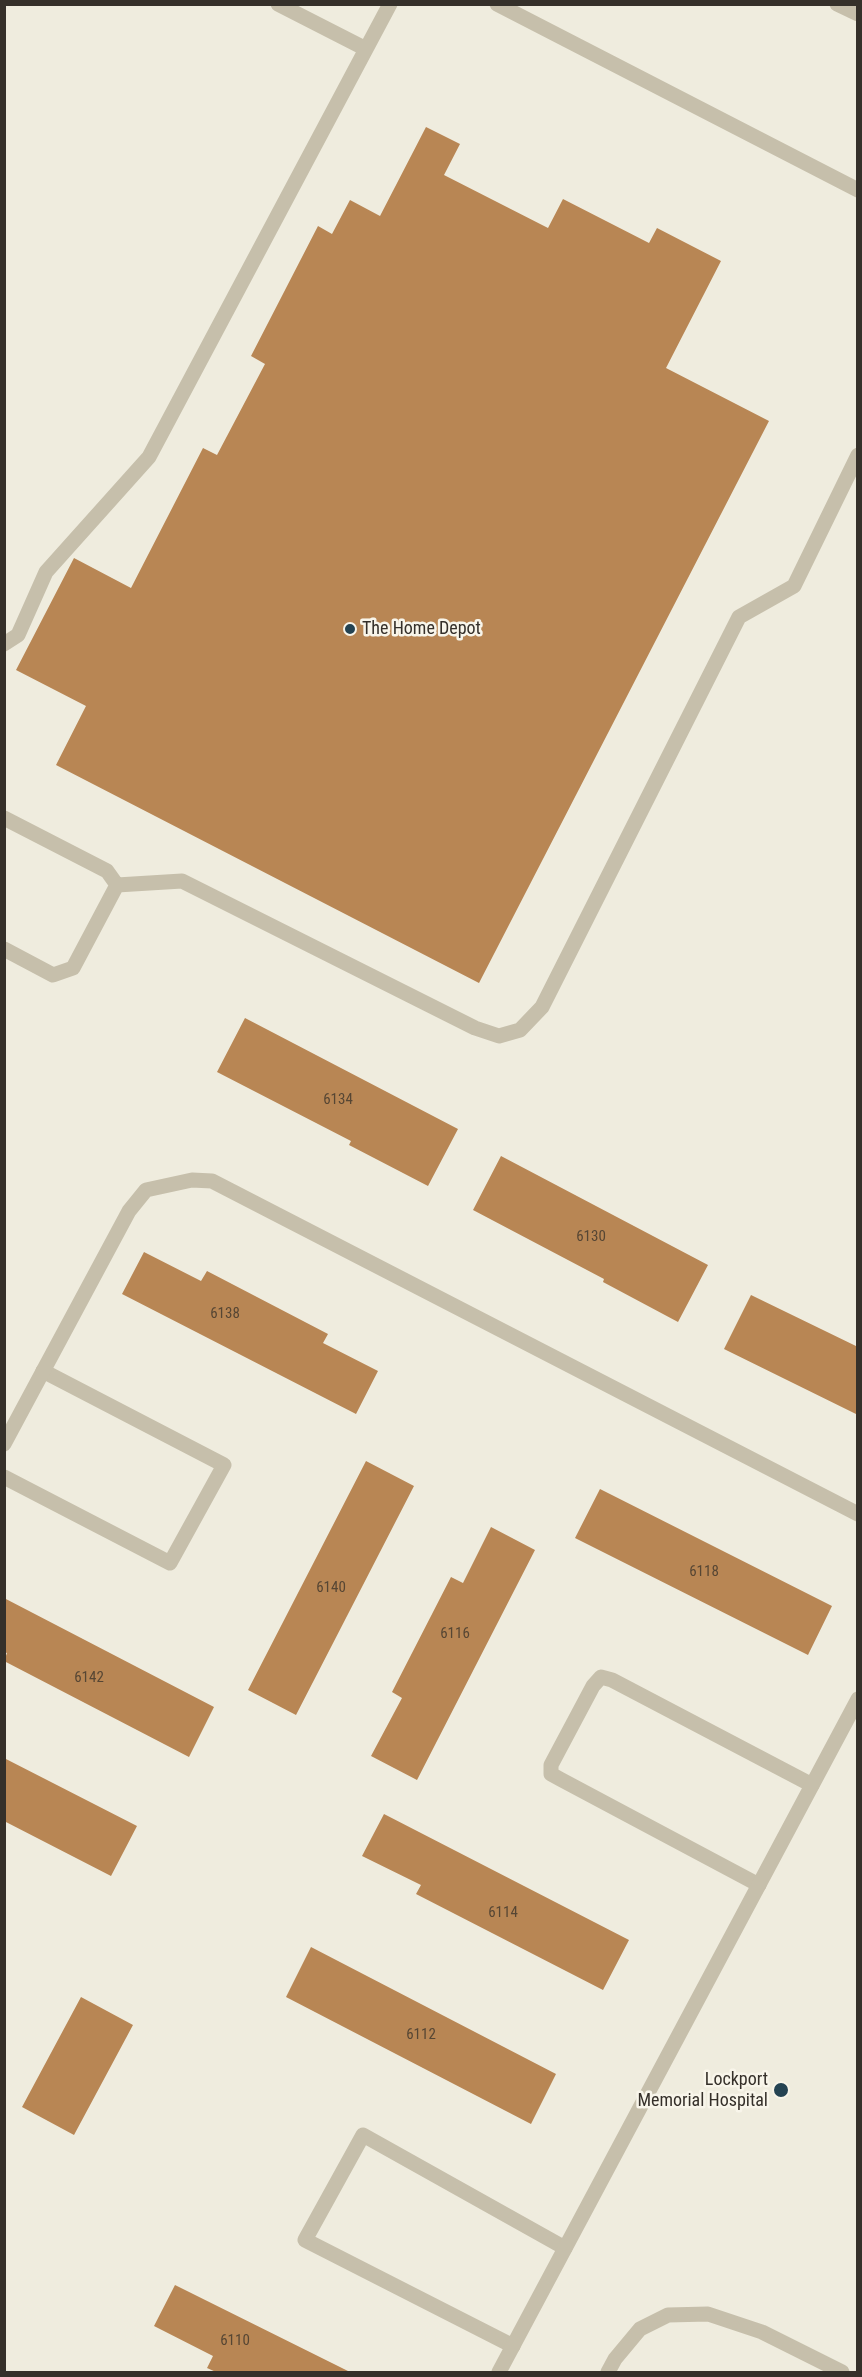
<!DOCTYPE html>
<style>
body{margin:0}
#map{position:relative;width:862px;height:2377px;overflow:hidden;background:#efecde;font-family:"Roboto Condensed",sans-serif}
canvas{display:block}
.frame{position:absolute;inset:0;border:6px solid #35302a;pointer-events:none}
</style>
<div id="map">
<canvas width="862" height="2377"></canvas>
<div class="frame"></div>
</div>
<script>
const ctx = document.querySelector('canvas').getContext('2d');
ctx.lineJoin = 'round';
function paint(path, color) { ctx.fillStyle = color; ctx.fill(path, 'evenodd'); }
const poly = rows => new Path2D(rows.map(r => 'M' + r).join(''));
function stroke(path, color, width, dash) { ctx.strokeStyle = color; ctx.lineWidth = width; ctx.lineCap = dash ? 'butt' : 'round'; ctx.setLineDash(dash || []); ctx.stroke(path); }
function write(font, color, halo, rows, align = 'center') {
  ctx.font = font + ' "Roboto Condensed",sans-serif'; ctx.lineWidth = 5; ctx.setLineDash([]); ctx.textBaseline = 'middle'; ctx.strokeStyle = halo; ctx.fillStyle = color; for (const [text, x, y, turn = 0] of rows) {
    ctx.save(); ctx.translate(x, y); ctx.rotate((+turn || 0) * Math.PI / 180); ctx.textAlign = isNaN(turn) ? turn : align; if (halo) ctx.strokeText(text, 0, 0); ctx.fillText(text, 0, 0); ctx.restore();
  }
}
paint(poly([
 [426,127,460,144,444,175,548,228,563,199,649,243,657,228,721,261,666,368,769,421,479,983,56,765,86,706,16,670,74,558,131,588,203,448,217,455,265,364,251,356,318,226,332,234,350,200,380,216],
 [245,1018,458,1129,428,1186,349,1145,351,1141,217,1072],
 [501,1156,708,1265,678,1322,603,1282,604,1279,473,1210],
 [144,1252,201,1281,207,1271,328,1334,323,1343,378,1371,356,1414,122,1294],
 [751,1295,858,1347,858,1415,724,1349],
 [366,1461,414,1486,296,1715,248,1690],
 [600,1489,832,1606,808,1655,575,1538],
 [491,1527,535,1550,417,1780,371,1756,402,1698,392,1692,451,1577,463,1583],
 [4,1598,214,1707,189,1757,4,1661,7,1653,4,1652],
 [4,1758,137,1826,111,1876,4,1821],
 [384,1814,629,1940,603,1990,416,1894,421,1885,362,1856],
 [311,1947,556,2074,531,2124,286,1997],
 [81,1997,133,2025,74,2135,22,2107],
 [175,2285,350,2372,216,2372,207,2368,213,2356,154,2326]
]), '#b88654');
stroke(poly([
 [278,4,366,49],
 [497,4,858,190],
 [4,644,18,635,46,572,149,457,390,4],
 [4,818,107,871,117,885,73,968,53,975,4,949],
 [117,885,182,881,475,1028,499,1036,520,1030,542,1007,739,617,794,586,858,455],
 [4,1477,170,1563,224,1465,43,1371],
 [759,1885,560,1779,551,1774,551,1765,593,1686,601,1677,612,1680,812,1785],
 [513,2346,305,2240,363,2135,565,2248],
 [608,2372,615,2359,640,2329,668,2315,708,2314,762,2332,842,2372]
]), '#c6bfab', 15);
stroke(poly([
 [837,4,858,14],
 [4,1444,129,1211,146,1190,192,1180,212,1181,858,1514],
 [499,2372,858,1699]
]), '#c6bfab', 15);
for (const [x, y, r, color] of [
 [350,629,6,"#244352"],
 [781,2090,8,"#244352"]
]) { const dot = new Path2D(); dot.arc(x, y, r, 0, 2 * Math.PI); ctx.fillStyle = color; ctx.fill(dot); stroke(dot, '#f8f5ea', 2); }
write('15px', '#564634', null, [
 ["6134",338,1100],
 ["6130",591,1237],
 ["6138",225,1314],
 ["6118",704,1572],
 ["6140",331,1588],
 ["6116",455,1634],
 ["6142",89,1678],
 ["6114",503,1913],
 ["6112",421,2035],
 ["6110",235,2341]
]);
write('18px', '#35302a', '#f8f5ea', [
 ["The Home Depot",362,629],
 ["Lockport",768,2080,"right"],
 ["Memorial Hospital",768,2101,"right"]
], 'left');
</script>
